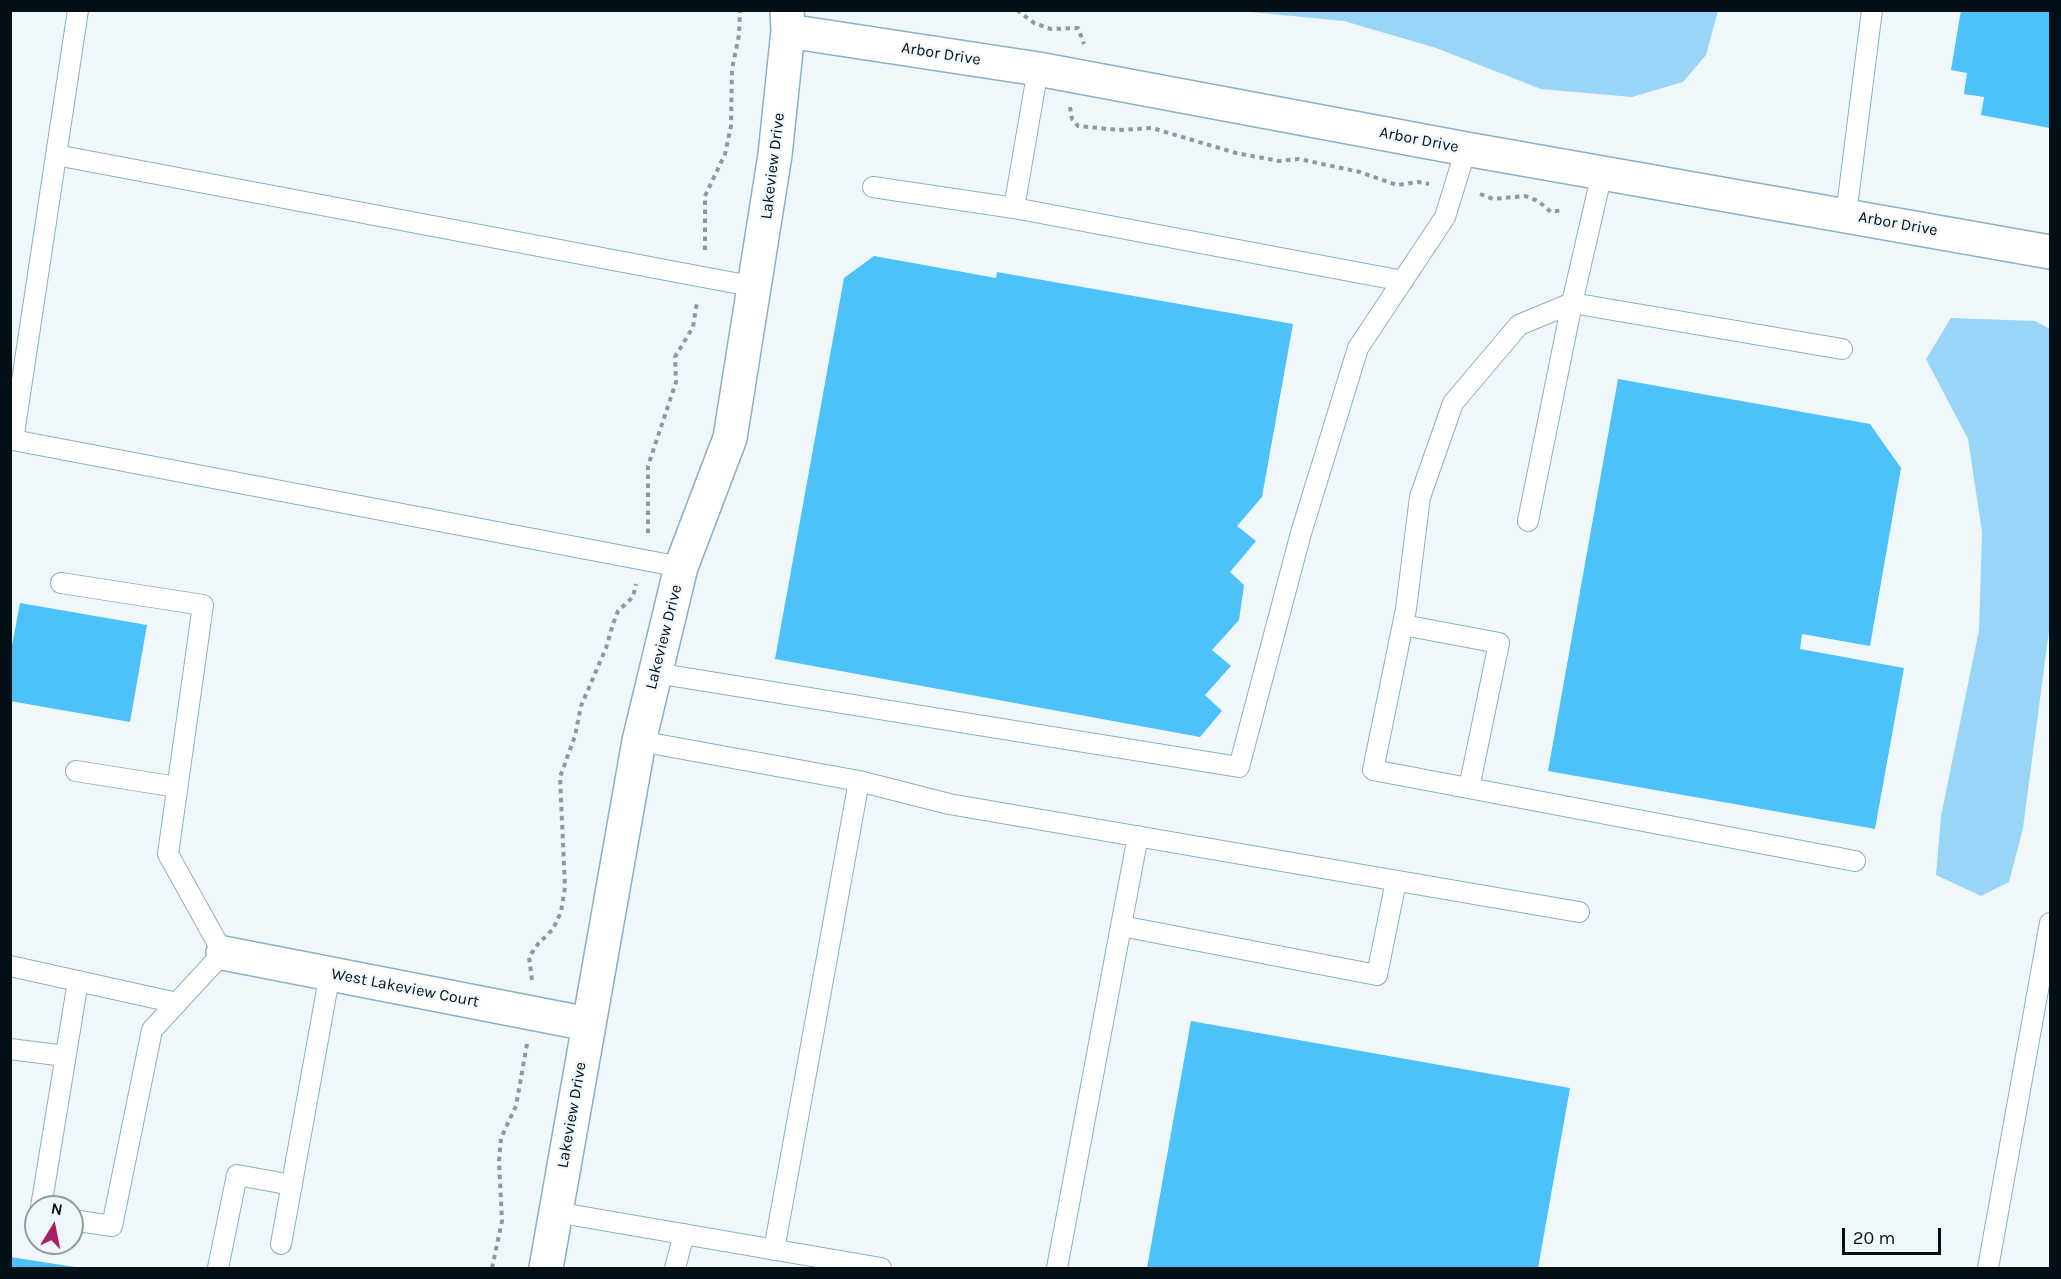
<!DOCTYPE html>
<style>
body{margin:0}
#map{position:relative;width:2061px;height:1279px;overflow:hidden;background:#eff7fb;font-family:Karla,sans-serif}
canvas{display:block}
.frame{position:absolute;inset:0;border:12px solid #031017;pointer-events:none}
.north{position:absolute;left:24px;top:1195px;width:60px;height:60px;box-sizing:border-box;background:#eff7fb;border:2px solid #919ba0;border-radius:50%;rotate:10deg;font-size:16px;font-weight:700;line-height:24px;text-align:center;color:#031017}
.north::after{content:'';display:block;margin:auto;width:21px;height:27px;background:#a72067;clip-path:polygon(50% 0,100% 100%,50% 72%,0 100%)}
.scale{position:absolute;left:1842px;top:1228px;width:99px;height:27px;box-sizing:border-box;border:3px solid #031017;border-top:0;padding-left:8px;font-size:18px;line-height:21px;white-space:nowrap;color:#031017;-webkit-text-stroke:4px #eff7fb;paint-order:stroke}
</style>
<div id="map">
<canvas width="2061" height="1279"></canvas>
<div class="frame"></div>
<div class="north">N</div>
<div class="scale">20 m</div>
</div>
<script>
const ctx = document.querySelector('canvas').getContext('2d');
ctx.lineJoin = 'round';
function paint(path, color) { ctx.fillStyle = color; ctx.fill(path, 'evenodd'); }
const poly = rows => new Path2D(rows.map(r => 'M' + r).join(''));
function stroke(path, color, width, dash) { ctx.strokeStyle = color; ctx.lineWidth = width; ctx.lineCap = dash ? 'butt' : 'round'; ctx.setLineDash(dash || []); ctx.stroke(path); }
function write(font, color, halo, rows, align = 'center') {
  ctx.font = font + ' Karla,sans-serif'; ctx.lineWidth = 4.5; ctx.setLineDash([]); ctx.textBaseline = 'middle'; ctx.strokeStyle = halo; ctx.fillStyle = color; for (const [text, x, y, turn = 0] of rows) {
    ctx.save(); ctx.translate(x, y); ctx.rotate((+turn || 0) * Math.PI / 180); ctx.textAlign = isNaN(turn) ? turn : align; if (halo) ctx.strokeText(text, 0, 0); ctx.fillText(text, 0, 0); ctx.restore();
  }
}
paint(poly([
 [1241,11,1718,11,1706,55,1683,82,1632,97,1541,89,1436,48,1344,21],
 [1951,318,2035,321,2050,329,2050,623,2023,828,2009,882,1981,896,1936,875,1941,816,1979,630,1982,532,1968,439,1926,359]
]), '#98d5f6');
paint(poly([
 [1961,10,2050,10,2050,128,1981,115,1984,97,1964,94,1967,73,1951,70],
 [874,256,996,278,997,272,1293,324,1262,497,1237,526,1256,541,1230,572,1244,585,1239,620,1212,650,1231,666,1205,695,1222,711,1200,737,775,659,844,278],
 [1618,379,1870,424,1901,468,1870,646,1802,634,1800,649,1904,668,1875,829,1548,771],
 [20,603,147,625,130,722,10,701,10,656],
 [1191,1021,1570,1088,1538,1268,1147,1268],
 [10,1257,75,1267,75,1268,10,1268]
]), '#4cc2f9');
const service = poly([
 [78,10,13,440,681,567],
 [56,155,756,287],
 [1602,173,1572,303,1842,349],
 [873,187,1014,208,1403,281],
 [1014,208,1038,69],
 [1846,215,1872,10],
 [1528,521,1572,303,1519,325,1453,403,1420,497,1406,609,1373,770,1855,861],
 [61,583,203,605,168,854,223,953,152,1030,112,1226,72,1220],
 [1403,625,1499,643,1469,788],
 [655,673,1239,767,1301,533,1358,348,1445,217,1466,149],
 [639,741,859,781,949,804,1579,912],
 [76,771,177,787],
 [1121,926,1138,836],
 [10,966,177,1003],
 [10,1049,65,1056],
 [41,1207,78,981],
 [555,1212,881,1268],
 [281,1244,330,973],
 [774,1250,859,781],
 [218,1268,237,1175,292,1185],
 [675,1268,684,1234],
 [1057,1268,1121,926,1377,975,1396,881],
 [1988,1268,2050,923]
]);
const minor = poly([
 [788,31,1038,69,1466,149,2050,252],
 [223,953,588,1024],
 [546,1268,639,741,681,567,730,438,775,155,788,31,787,10]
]);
stroke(service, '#8cb1c5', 22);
stroke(minor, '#8cb1c5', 36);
stroke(poly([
 [1017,10,1034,23,1051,29,1078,28,1084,44],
 [1070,107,1072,119,1078,126,1119,130,1152,128,1236,153,1279,161,1299,159,1360,172,1397,185,1418,182,1429,184],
 [1480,194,1493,199,1525,196,1538,201,1551,212,1563,210],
 [705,250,705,196,725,154,731,126,732,69,739,35,740,10],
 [648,533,648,466,676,382,675,357,693,327,697,302],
 [532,980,529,957,538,944,553,929,561,912,565,887,560,777,575,736,581,706,606,648,613,624,618,611,633,597,636,584],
 [492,1268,502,1221,499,1161,501,1138,516,1106,527,1044]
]), '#8e989e', 4, [4.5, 4.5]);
stroke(service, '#fff', 20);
stroke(minor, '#fff', 33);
write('16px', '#031017', '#eff7fb', [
 ["Arbor Drive",941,54,9],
 ["Arbor Drive",1419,140,11],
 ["Lakeview Drive",773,166,-83],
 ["Arbor Drive",1898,224,10],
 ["Lakeview Drive",664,637,-76],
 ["West Lakeview Court",405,988,11],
 ["Lakeview Drive",572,1115,-80]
]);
</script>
